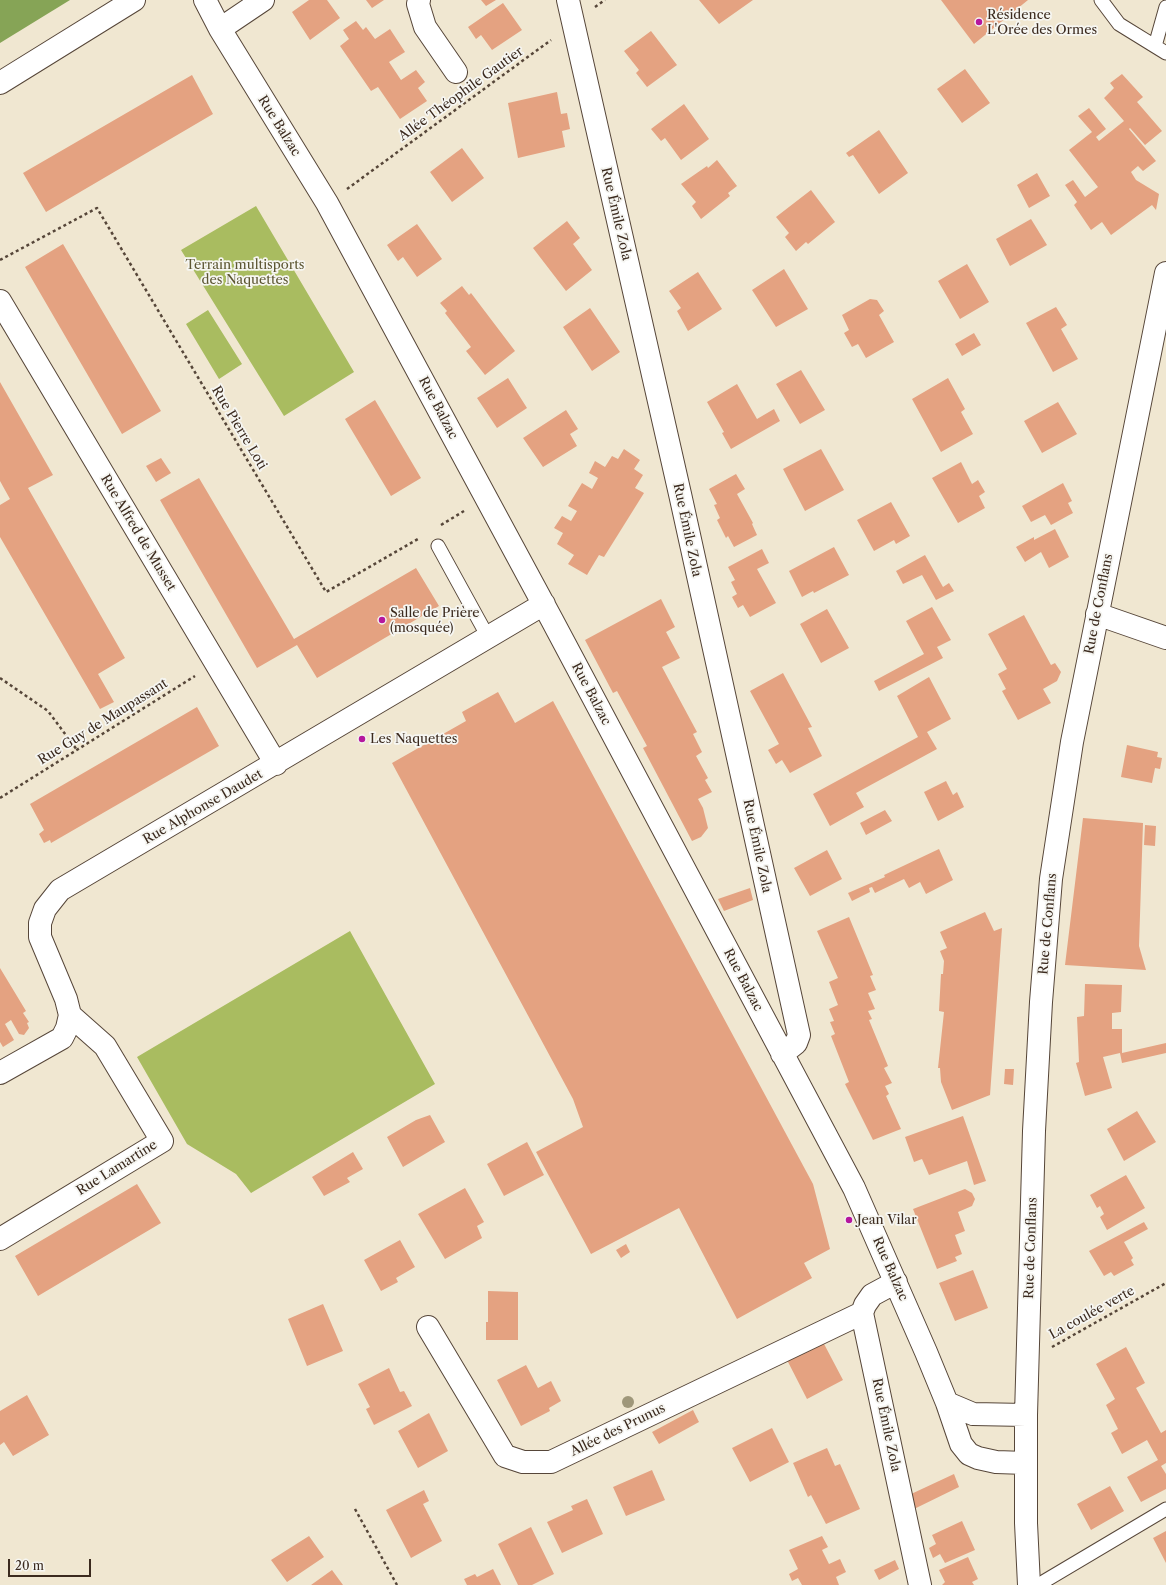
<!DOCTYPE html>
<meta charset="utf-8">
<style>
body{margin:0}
#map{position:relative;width:1166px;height:1585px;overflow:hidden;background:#f0e7d1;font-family:"Libre Caslon Text",serif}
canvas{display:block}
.scale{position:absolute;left:8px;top:1559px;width:83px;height:18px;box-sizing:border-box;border:2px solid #3b2a1e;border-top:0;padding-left:5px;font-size:12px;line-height:14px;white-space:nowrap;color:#3b2a1e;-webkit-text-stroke:3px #f6f6f2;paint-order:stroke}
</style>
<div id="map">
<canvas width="1166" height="1585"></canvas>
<div class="scale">20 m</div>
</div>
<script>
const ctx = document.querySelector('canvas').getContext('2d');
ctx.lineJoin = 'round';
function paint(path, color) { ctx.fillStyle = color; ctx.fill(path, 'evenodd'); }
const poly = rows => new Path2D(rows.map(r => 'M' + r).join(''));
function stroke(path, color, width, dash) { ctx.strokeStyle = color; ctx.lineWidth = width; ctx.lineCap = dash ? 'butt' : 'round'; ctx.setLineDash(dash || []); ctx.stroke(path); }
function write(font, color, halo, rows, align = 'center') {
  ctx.font = font + ' "Libre Caslon Text",serif'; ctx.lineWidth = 3.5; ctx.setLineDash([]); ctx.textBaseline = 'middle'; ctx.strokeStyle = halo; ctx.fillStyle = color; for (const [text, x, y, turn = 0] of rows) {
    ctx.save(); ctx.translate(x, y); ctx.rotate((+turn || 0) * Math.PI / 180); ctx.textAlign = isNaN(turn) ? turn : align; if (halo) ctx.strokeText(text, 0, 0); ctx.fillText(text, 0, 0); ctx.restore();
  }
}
paint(poly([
 [256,206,354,372,284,416,181,250],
 [208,310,242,364,219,379,186,324],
 [350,931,435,1084,251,1193,236,1174,187,1144,137,1057]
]), '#a9bc60');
paint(poly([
 [0,0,70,0,0,43]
]), '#86a456');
paint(poly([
 [309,0,327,0,340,18,310,40,292,12],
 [366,0,384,0,372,8],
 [481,0,496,0,486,6],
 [699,0,753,0,719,24],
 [941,0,1028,0,974,44],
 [503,3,522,30,492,50,481,35,476,39,468,27],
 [356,21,363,30,366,27,375,39,390,29,405,52,389,62,401,80,416,70,425,82,418,88,427,101,400,119,378,87,371,91,340,46,349,39,343,30],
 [651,31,677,65,647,87,636,73,639,70,624,51],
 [965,69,990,103,962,123,937,89],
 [1122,74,1143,97,1137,102,1162,131,1145,145,1130,128,1129,129,1156,161,1143,171,1138,166,1131,172,1136,180,1159,194,1156,210,1152,205,1111,235,1102,222,1091,230,1074,205,1077,202,1065,185,1073,180,1085,197,1098,187,1069,150,1092,132,1078,116,1089,108,1106,129,1096,137,1099,141,1124,121,1104,98,1114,88,1110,83],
 [192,75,213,114,46,212,23,173],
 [557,92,561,114,567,113,570,129,562,131,565,147,518,158,508,103],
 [684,104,709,139,681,160,665,138,661,141,651,129],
 [879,130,908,173,879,194,853,155,849,157,846,153],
 [462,148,484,178,452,202,430,172],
 [717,160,737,186,728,193,730,196,701,219,692,206,696,202,681,184,707,166,708,168],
 [1037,173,1050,196,1029,208,1017,185],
 [811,190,835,222,808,244,806,242,796,251,785,237,789,233,776,217],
 [1031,219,1047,245,1010,266,996,239],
 [567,221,580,238,573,244,592,270,566,291,533,248],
 [417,224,442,259,417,277,403,257,398,261,387,245],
 [63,244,161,411,122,434,25,267],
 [967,264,989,302,960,319,938,281],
 [784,269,808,309,776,327,752,290],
 [698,272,722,309,688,331,677,311,681,308,669,291],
 [462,286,469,295,471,293,515,351,485,375,466,351,471,347,445,313,447,311,440,303],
 [870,299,877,300,884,311,879,315,894,342,866,358,858,344,852,347,844,333,849,330,842,315],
 [1056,307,1067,325,1061,329,1078,359,1053,372,1026,323],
 [590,308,620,352,592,371,563,327],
 [974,333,981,345,962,356,955,344],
 [801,370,825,410,800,424,776,384],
 [508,378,527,408,497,428,477,398],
 [948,378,965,409,961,412,973,434,941,452,912,399],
 [0,382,53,475,28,488,125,658,98,674,114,702,100,709,0,537,0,505,10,499,0,481],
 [737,384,757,419,774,409,780,421,731,449,722,433,724,432,707,402],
 [375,400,421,478,391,496,345,419],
 [1058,402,1077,434,1042,453,1024,421],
 [566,410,578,429,570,434,577,446,543,467,523,438],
 [624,449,640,460,634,469,643,475,635,488,644,493,604,557,599,555,587,575,568,564,574,555,557,544,563,533,554,528,562,516,571,521,577,511,568,506,582,483,592,489,598,478,589,473,595,461,605,467,612,456,618,459],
 [821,449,844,490,805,511,783,469],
 [161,458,171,473,156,482,146,466],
 [961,462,972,484,978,480,985,492,979,496,985,508,958,523,932,478],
 [736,474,745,489,737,494,753,523,752,524,757,535,734,547,728,536,726,538,717,520,720,518,714,505,717,504,709,489],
 [199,478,294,639,416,568,439,606,317,678,297,645,257,668,160,500],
 [1063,483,1072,501,1068,503,1073,513,1051,525,1045,515,1031,522,1022,506],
 [891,502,910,536,896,544,894,540,874,551,857,520],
 [1055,529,1069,557,1049,568,1041,552,1025,562,1016,547,1034,537,1034,540],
 [834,547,849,575,814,593,813,591,802,597,789,571],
 [762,549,769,563,757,569,776,603,750,617,743,605,738,608,732,597,737,594,731,582,735,580,728,567],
 [925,555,943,587,949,583,954,591,936,600,922,575,903,584,896,571],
 [661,599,675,627,666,632,680,658,662,667,697,732,693,734,702,752,696,756,708,778,705,780,712,792,698,799,703,808,708,828,701,837,692,841,643,748,647,746,617,691,613,693,585,640],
 [932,607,951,640,937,647,943,658,879,691,874,681,924,654,906,621],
 [827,609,849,648,821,663,800,624],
 [1024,615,1051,665,1055,663,1061,672,1057,681,1043,689,1051,703,1018,720,1002,691,1006,689,998,674,1007,669,988,634],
 [783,673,812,727,808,728,822,756,790,773,782,760,776,764,768,750,779,744,750,691],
 [929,677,951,719,927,732,937,749,856,793,864,807,830,826,813,794,918,737,897,696],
 [498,692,515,723,553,701,813,1184,830,1249,804,1263,812,1278,737,1319,679,1208,591,1254,536,1152,583,1127,573,1099,392,763,466,721,462,712],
 [197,707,219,746,51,843,50,840,44,843,39,834,44,830,30,804],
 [1127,745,1158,752,1157,757,1162,758,1160,769,1155,768,1152,783,1121,777],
 [946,781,953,795,957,792,964,807,938,821,924,792],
 [885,810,892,821,866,835,860,823],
 [1083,818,1143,823,1139,946,1146,970,1065,965],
 [1145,825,1156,826,1155,846,1144,845],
 [939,849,953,880,926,894,920,882,909,888,904,879,875,893,872,887,869,888,870,892,852,901,848,893,885,877,884,875],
 [827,850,842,879,810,896,794,868],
 [750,888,753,900,724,911,718,899],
 [985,912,994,931,1002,928,990,1095,952,1110,941,1082,940,1068,938,1068,944,1012,939,1011,941,974,943,974,944,961,940,951,947,948,940,932],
 [849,917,873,975,870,976,876,990,868,993,875,1009,868,1011,872,1019,869,1020,888,1066,884,1068,892,1083,885,1086,889,1094,886,1096,901,1129,873,1140,845,1084,849,1082,831,1036,835,1034,830,1022,834,1021,829,1009,838,1005,829,982,838,978,817,931],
 [0,968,26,1011,23,1013,29,1022,27,1023,29,1028,24,1035,19,1034,11,1020,5,1024,14,1040,3,1047,0,1042],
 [1085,984,1122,985,1121,1012,1112,1013,1112,1029,1122,1029,1122,1053,1166,1043,1166,1053,1122,1063,1120,1053,1103,1057,1112,1088,1085,1096,1076,1063,1079,1062,1077,1017,1084,1016],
 [1005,1069,1014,1069,1013,1085,1004,1084],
 [1137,1111,1156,1142,1124,1161,1107,1129],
 [430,1115,445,1142,403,1167,387,1137,416,1120],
 [963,1116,986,1181,974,1185,967,1161,929,1175,922,1159,914,1162,905,1137],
 [527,1142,544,1175,504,1196,487,1164],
 [353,1152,363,1169,347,1178,350,1182,324,1196,312,1177],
 [1126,1175,1145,1208,1107,1230,1100,1217,1104,1214,1100,1206,1097,1208,1090,1195],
 [137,1184,161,1223,38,1296,15,1256],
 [465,1188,484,1222,477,1226,482,1238,445,1259,418,1214],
 [965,1189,972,1193,975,1199,972,1206,958,1212,965,1231,955,1235,962,1254,955,1257,957,1261,937,1269,913,1209],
 [1144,1222,1148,1229,1124,1242,1133,1258,1131,1260,1134,1265,1114,1276,1111,1272,1104,1276,1089,1251],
 [400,1240,415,1267,396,1278,398,1282,381,1291,364,1260],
 [626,1244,630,1252,621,1258,616,1250],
 [973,1270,988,1308,955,1321,939,1283],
 [488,1291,518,1292,518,1340,486,1340,486,1322,488,1322],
 [323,1304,343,1351,307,1366,288,1319],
 [823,1342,843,1380,807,1399,787,1360],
 [1126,1347,1145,1383,1136,1388,1161,1433,1166,1430,1166,1463,1161,1466,1166,1474,1166,1489,1141,1502,1127,1477,1158,1460,1147,1440,1122,1454,1111,1433,1118,1429,1106,1405,1115,1399,1096,1364],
 [526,1365,538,1388,551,1381,561,1401,549,1408,550,1411,521,1426,497,1380],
 [389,1368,400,1392,404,1391,412,1406,374,1425,366,1409,370,1407,358,1384],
 [27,1395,49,1435,13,1456,4,1442,0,1445,0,1411],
 [693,1410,699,1422,659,1444,652,1432],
 [429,1413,448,1451,418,1468,398,1431],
 [772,1428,789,1462,750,1482,732,1448],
 [827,1448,835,1466,840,1464,860,1509,826,1524,811,1495,808,1497,793,1463],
 [652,1470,665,1500,626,1516,613,1487],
 [954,1474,959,1487,912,1510,909,1495],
 [1110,1486,1124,1511,1091,1530,1077,1504],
 [424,1490,429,1501,423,1504,442,1541,411,1558,386,1510],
 [587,1499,603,1534,562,1553,547,1522,573,1510,571,1506],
 [962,1521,975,1550,945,1563,940,1554,933,1558,929,1548,936,1544,932,1535],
 [531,1527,554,1574,532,1585,518,1585,498,1544],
 [1166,1531,1166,1563,1153,1538],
 [309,1536,324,1557,287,1582,271,1560],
 [822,1536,828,1547,822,1550,829,1564,840,1559,846,1572,836,1577,839,1585,802,1585,798,1578,792,1581,789,1574,798,1569,789,1550],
 [968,1557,978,1579,972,1582,974,1585,942,1585,945,1582,939,1570],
 [895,1560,899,1569,879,1580,874,1570],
 [493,1569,501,1585,467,1585,464,1579,475,1574,477,1577],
 [332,1570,343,1585,311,1585]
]), '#e4a281');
const service = poly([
 [1101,0,1119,24,1166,53],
 [1155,46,1166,7],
 [438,546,488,637],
 [1038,1585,1166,1509]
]);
const minor = poly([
 [205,0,220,29,327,203,552,620,854,1188,926,1352,947,1403,961,1444,969,1454,978,1458,996,1462,1026,1463],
 [419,0,418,4,425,27,456,72],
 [568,0,680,494,799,1035,796,1043,782,1054],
 [220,29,263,0],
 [0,83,134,0],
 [0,301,276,764],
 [1097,614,1166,638],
 [0,1073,62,1038,67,1028,70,1015,66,999,40,937,40,923,45,909,60,890,544,604],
 [0,1239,162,1141,105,1046,70,1015],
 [896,1282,872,1295,865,1305,862,1313,920,1585],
 [428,1327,505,1456,523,1462,551,1462,862,1313],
 [947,1403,973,1414,1026,1415],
 [1029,1585,1026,1523,1026,1415,1034,1131,1041,1002,1051,879,1072,742,1166,273]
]);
stroke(service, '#564639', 15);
stroke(minor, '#564639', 24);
stroke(poly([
 [595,7,605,0],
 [347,189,551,40],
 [0,260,97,208,326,592,418,539],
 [441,525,464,511],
 [0,678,48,711,77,750],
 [0,798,195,676],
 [1052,1347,1166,1283],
 [355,1509,397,1585]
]), '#564639', 2.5, [3, 3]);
stroke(service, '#fff', 13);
stroke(minor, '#fff', 22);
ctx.fillStyle = '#9f977a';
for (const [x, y] of [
 [628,1402]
]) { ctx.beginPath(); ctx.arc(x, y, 6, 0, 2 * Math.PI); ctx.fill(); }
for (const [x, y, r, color] of [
 [979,22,4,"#b5179e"],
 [382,620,4,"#b5179e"],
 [362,739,4,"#b5179e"],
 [849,1220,4,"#b5179e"]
]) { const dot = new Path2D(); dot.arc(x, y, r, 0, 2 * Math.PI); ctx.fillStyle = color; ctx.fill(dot); stroke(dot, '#f6f6f2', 1.5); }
write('13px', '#3b2a1e', '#f6f6f2', [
 ["Résidence",987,15],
 ["L'Orée des Ormes",987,30],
 ["Salle de Prière",390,613],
 ["(mosquée)",390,628],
 ["Les Naquettes",370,739],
 ["Jean Vilar",857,1220]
], 'left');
write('13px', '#3b2a1e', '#f6f6f2', [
 ["Allée Théophile Gautier",461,94,-36],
 ["Rue Balzac",279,126,58],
 ["Rue Émile Zola",616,214,77],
 ["Rue Balzac",438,408,62],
 ["Rue Pierre Loti",239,428,59],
 ["Rue Émile Zola",687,530,78],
 ["Rue Alfred de Musset",138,533,59],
 ["Rue de Conflans",1099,604,-79],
 ["Rue Balzac",591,694,62],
 ["Rue Guy de Maupassant",103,722,-32],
 ["Rue Alphonse Daudet",203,807,-30],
 ["Rue Émile Zola",757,846,78],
 ["Rue de Conflans",1048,924,-85],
 ["Rue Balzac",743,980,62],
 ["Rue Lamartine",117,1168,-32],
 ["Rue de Conflans",1031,1248,-88],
 ["Rue Balzac",890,1269,66],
 ["La coulée verte",1092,1313,-29],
 ["Rue Émile Zola",886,1425,78],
 ["Allée des Prunus",618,1430,-26]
]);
write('13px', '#5c5632', '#f6f6f2', [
 ["Terrain multisports",245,265],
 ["des Naquettes",245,280]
]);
</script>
